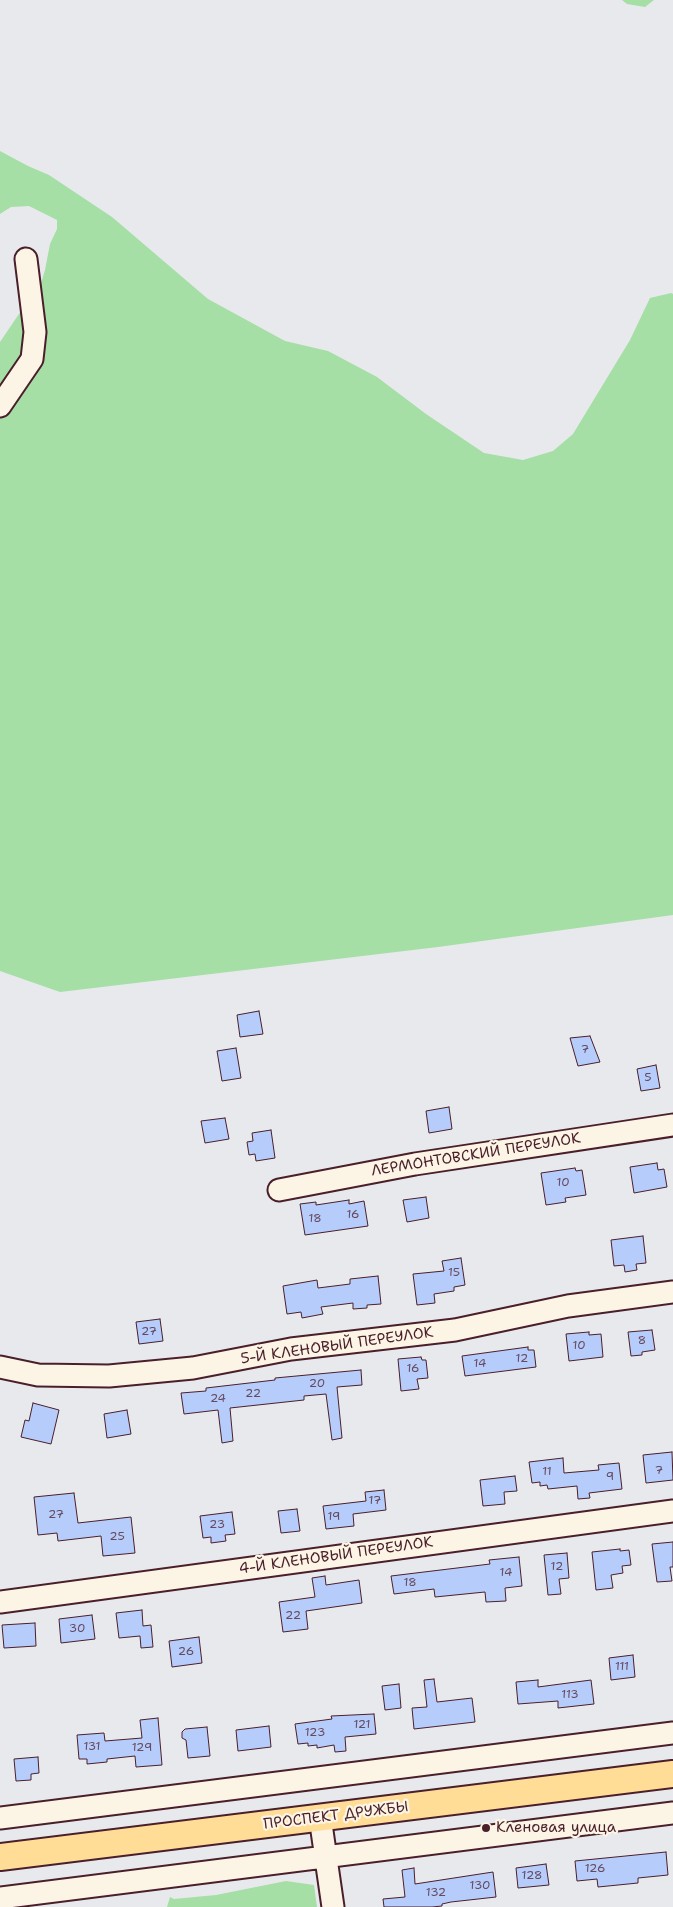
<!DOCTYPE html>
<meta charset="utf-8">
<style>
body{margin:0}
canvas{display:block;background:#e7e9ec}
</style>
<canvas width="673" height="1907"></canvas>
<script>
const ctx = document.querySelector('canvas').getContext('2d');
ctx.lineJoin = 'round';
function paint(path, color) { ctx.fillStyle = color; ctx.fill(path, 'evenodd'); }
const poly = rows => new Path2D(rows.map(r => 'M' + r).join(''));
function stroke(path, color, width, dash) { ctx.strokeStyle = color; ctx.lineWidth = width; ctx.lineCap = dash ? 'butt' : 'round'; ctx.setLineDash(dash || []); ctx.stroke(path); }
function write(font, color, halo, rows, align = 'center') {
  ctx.font = font + ' "Shantell Sans",sans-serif'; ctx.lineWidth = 4.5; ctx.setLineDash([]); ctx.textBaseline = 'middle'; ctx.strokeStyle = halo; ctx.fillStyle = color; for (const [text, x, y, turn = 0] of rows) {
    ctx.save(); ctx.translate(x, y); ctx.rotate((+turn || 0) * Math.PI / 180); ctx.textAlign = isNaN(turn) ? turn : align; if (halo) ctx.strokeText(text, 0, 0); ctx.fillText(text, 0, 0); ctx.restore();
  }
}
paint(poly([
 [622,0,654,0,645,7,627,4],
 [0,151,28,166,49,175,112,217,208,299,285,341,328,351,377,377,426,414,484,453,523,460,553,451,573,434,630,340,650,298,671,293,673,294,673,915,438,947,60,992,0,971,0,342,21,311,29,323,45,270,50,244,57,229,57,220,29,206,11,207,0,214],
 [286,1881,314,1885,317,1907,167,1907,170,1897,174,1899,216,1895]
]), '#a5dfa5');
const building = poly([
 [259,1011,263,1034,240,1037,237,1015,259,1011],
 [590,1036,600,1062,578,1066,570,1038,590,1036],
 [236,1048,241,1078,222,1081,217,1051,236,1048],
 [656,1065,660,1088,641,1091,637,1069,656,1065],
 [449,1107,452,1129,429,1133,426,1111,449,1107],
 [225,1118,229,1139,205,1143,201,1121,225,1118],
 [271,1130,275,1158,256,1161,255,1154,249,1155,247,1142,253,1141,252,1133,271,1130],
 [657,1163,658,1170,664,1169,667,1187,634,1193,630,1167,657,1163],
 [575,1168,576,1171,582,1170,586,1195,565,1198,566,1202,546,1205,541,1173,575,1168],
 [426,1197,429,1218,407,1222,403,1200,426,1197],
 [349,1200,349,1204,364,1201,368,1226,305,1235,300,1204,316,1202,316,1205,349,1200],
 [643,1236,646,1263,636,1264,637,1270,625,1272,624,1265,614,1266,611,1240,643,1236],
 [461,1258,465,1285,454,1287,454,1291,434,1294,435,1303,417,1305,413,1274,444,1271,442,1261,461,1258],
 [378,1276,381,1304,367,1305,367,1308,353,1309,353,1303,321,1307,323,1314,302,1318,301,1312,287,1314,283,1286,317,1280,318,1288,350,1284,350,1279,378,1276],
 [160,1319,163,1341,139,1344,136,1322,160,1319],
 [652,1330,655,1350,642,1352,642,1355,631,1356,628,1332,652,1330],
 [589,1332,589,1335,601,1334,603,1357,569,1361,566,1334,589,1332],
 [528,1347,528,1350,534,1350,536,1367,465,1376,462,1356,528,1347],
 [421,1357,422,1360,426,1360,428,1378,417,1379,419,1389,401,1391,398,1359,421,1357],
 [361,1370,362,1385,337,1387,342,1438,332,1440,326,1394,304,1396,304,1400,230,1408,233,1441,222,1443,218,1410,184,1414,181,1393,206,1391,206,1388,275,1380,275,1378,361,1370],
 [33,1403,59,1410,51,1444,21,1437,25,1420,29,1421,33,1403],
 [127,1410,131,1434,107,1438,104,1414,127,1410],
 [672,1452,673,1480,646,1483,643,1455,672,1452],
 [563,1458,564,1473,599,1470,598,1465,619,1463,622,1489,589,1493,590,1498,578,1499,577,1486,548,1489,547,1485,540,1486,540,1482,532,1483,529,1462,563,1458],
 [515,1476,517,1491,504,1492,505,1504,483,1506,480,1480,515,1476],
 [384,1490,386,1510,353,1514,354,1526,326,1529,323,1506,366,1501,365,1492,384,1490],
 [74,1493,78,1523,131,1517,135,1553,103,1556,101,1536,58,1541,57,1533,38,1535,34,1497,74,1493],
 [297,1509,300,1531,281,1533,278,1511,297,1509],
 [232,1512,235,1534,225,1535,226,1541,211,1543,211,1537,203,1538,200,1516,232,1512],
 [673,1542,673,1567,670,1567,672,1581,657,1582,652,1544,673,1542],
 [620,1549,620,1551,629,1550,631,1565,622,1566,623,1573,611,1575,613,1588,596,1590,592,1552,620,1549],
 [567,1553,569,1578,559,1579,561,1594,548,1595,544,1555,567,1553],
 [519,1557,522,1586,505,1588,506,1601,486,1602,485,1592,435,1597,434,1589,394,1594,391,1576,490,1564,489,1560,519,1557],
 [325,1576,326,1585,359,1580,362,1603,306,1611,308,1629,283,1632,279,1602,315,1597,312,1578,325,1576],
 [142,1610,143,1626,151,1625,153,1647,141,1648,140,1636,119,1638,116,1613,142,1610],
 [92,1615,95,1639,61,1643,59,1619,92,1615],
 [35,1623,36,1646,4,1648,2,1625,35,1623],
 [199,1637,202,1663,172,1667,169,1641,199,1637],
 [633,1655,635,1677,611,1680,609,1658,633,1655],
 [434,1679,437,1702,472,1698,475,1722,414,1729,412,1708,427,1707,424,1680,434,1679],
 [538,1680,538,1687,591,1680,594,1704,558,1708,558,1701,518,1704,516,1682,538,1680],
 [399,1684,401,1708,385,1710,382,1686,399,1684],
 [374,1714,376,1734,345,1737,346,1751,335,1752,334,1745,317,1748,317,1745,308,1746,308,1743,298,1744,295,1724,332,1719,331,1716,374,1714],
 [158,1718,162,1765,136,1767,135,1756,107,1759,107,1762,87,1764,87,1759,79,1759,77,1735,104,1733,105,1741,142,1738,140,1720,158,1718],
 [269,1726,271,1747,238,1751,236,1730,269,1726],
 [207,1727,210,1756,188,1758,186,1740,182,1738,182,1732,185,1729,207,1727],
 [38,1757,39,1773,31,1774,31,1780,16,1781,14,1759,38,1757],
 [666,1852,668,1875,638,1878,638,1883,598,1887,597,1879,577,1881,575,1861,666,1852],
 [546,1864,549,1885,518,1888,516,1868,546,1864],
 [414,1868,415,1884,493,1872,496,1897,451,1902,442,1904,442,1906,432,1907,384,1907,383,1899,405,1897,402,1870,414,1868]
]);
paint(building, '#b6ccfb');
stroke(building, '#4a1f2b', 1);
const minor = poly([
 [0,406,32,359,35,332,26,259],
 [279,1190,415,1164,673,1125],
 [0,1367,38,1375,109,1376,193,1368,291,1349,455,1330,568,1306,673,1292],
 [0,1602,673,1511],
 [320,1817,333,1907],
 [0,1818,673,1733],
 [0,1898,673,1813]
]);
const major = poly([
 [0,1857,673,1774]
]);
stroke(minor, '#4a1f2b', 25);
stroke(major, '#4a1f2b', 30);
stroke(minor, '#fcf5e5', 21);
stroke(major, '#ffdd96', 26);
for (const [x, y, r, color] of [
 [486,1828,5,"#4a1f2b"]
]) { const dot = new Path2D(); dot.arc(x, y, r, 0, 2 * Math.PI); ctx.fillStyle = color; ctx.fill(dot); stroke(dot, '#fcf5e5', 2); }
write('12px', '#654a5f', null, [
 ["7",585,1050],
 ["5",648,1078],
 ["10",563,1183],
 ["16",353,1215],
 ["18",315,1219],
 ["15",454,1273],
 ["27",149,1332],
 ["8",642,1341],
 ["10",579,1346],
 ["12",522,1359],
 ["14",480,1364],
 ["16",413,1369],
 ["20",317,1384],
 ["22",253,1394],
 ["24",218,1399],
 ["7",659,1471],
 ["11",547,1472],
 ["9",610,1477],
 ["17",375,1501],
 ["27",56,1515],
 ["19",334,1517],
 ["23",217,1525],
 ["25",117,1537],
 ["12",557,1567],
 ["14",506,1573],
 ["18",410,1583],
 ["22",293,1616],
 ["30",77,1629],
 ["26",186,1652],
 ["111",622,1667],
 ["113",570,1695],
 ["121",362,1725],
 ["123",315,1733],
 ["131",92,1747],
 ["129",142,1748],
 ["126",595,1869],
 ["128",532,1876],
 ["130",480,1886],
 ["132",436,1893]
]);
write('15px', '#4a1f2b', '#fcf5e5', [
 ["ЛЕРМОНТОВСКИЙ ПЕРЕУЛОК",476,1155,-9],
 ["5-Й КЛЕНОВЫЙ ПЕРЕУЛОК",337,1346,-8],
 ["4-Й КЛЕНОВЫЙ ПЕРЕУЛОК",336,1556,-8],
 ["ПРОСПЕКТ ДРУЖБЫ",336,1816,-7]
]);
write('15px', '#4a1f2b', '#fcf5e5', [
 ["Кленовая улица",496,1828]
], 'left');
</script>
